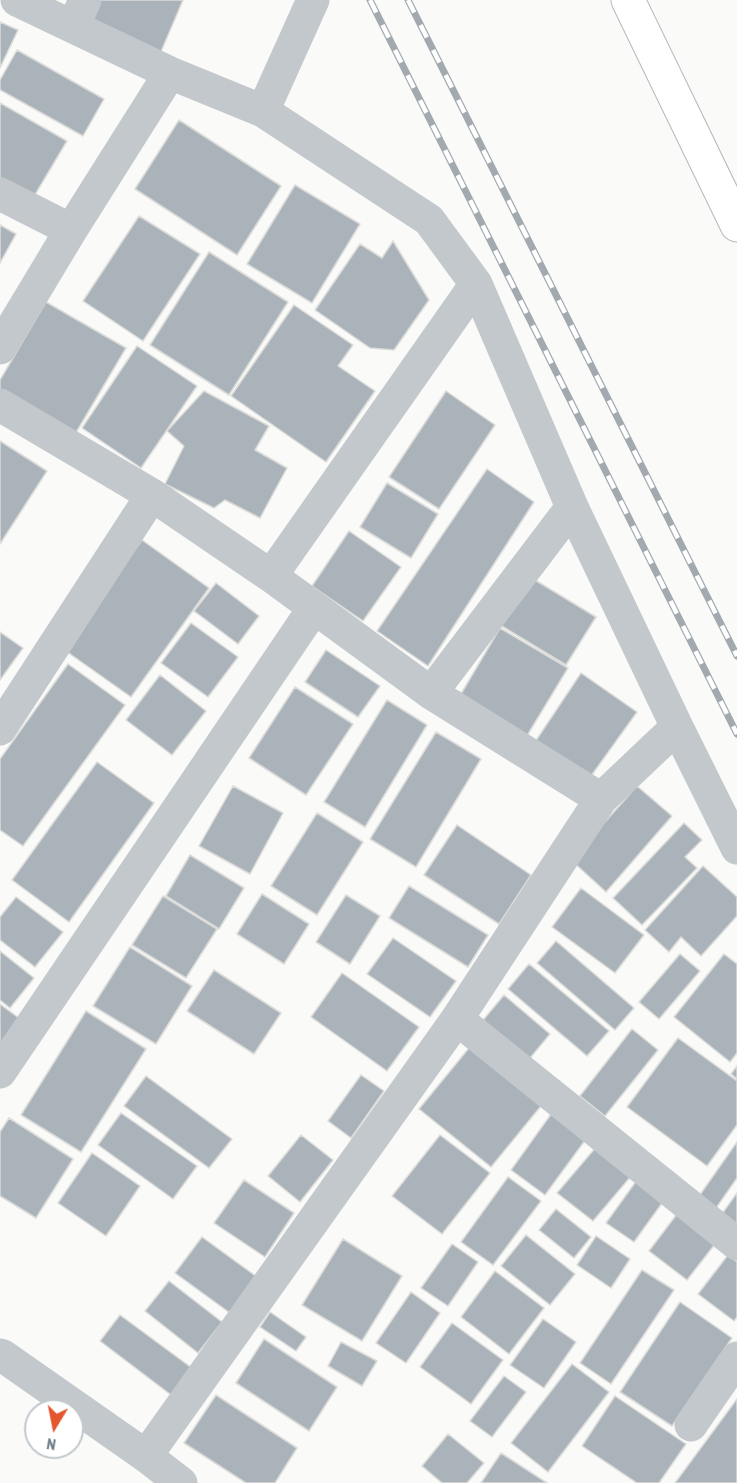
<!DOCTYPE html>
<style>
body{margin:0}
#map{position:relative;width:737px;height:1483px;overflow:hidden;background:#fafaf8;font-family:"PT Sans Narrow",sans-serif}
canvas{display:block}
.north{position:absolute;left:24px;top:1399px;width:60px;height:60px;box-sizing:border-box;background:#fff;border:2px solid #c1c8cd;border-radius:50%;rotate:190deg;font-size:16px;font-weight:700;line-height:24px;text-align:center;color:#657683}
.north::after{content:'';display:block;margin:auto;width:21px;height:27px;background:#e4572e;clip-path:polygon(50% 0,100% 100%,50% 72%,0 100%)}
</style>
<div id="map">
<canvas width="737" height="1483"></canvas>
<div class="north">N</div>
</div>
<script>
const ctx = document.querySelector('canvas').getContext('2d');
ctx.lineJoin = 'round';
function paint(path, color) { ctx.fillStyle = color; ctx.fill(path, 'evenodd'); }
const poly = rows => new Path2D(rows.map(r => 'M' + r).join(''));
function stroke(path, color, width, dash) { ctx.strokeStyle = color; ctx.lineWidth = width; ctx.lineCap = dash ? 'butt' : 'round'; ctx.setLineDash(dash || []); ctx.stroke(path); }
const building = poly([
 [100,0,183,0,157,61,86,30,100,0],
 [0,22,18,30,0,68,0,22],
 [17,50,104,99,83,136,0,90,0,80,17,50],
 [0,103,67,141,33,198,0,178,0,103],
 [179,120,281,186,237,255,135,189,179,120],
 [295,185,360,224,312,303,247,264,295,185],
 [139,216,200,254,143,341,83,301,139,216],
 [0,225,16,234,0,263,0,225],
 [393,241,429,300,394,350,370,348,315,310,360,244,382,258,393,241],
 [209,252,288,302,229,395,150,345,209,252],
 [46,302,126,348,74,436,0,393,0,380,46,302],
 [294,305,353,345,338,366,375,391,326,462,231,396,294,305],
 [137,346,197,386,141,468,82,428,137,346],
 [204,391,269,426,255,450,287,468,260,518,225,500,214,508,165,484,184,446,167,431,204,391],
 [446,391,495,425,439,509,389,477,446,391],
 [0,441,47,471,0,544,0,441],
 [487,469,534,502,428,666,377,631,487,469],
 [387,483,438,514,411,558,360,527,387,483],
 [349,531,401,567,363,621,312,586,349,531],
 [142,540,209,588,131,697,63,649,142,540],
 [530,577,596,617,566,665,500,625,530,577],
 [216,583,259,616,238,644,194,611,216,583],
 [191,623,238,657,208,697,161,663,191,623],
 [500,628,568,668,522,744,455,704,500,628],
 [0,632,23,648,0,680,0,632],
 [326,650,380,686,358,717,305,682,326,650],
 [68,664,125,705,23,846,0,830,0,759,68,664],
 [581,673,637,712,586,783,531,748,581,673],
 [160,675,206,711,172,755,126,720,160,675],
 [295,687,353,724,306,795,249,758,295,687],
 [387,700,427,725,365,827,324,802,387,700],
 [436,732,481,759,416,867,370,839,436,732],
 [97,762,154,803,69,922,12,880,97,762],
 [233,786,283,813,250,874,199,846,233,786],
 [637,786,672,816,606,892,571,860,637,786],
 [317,813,363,842,317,915,271,886,317,813],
 [684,823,702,840,685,857,697,868,642,925,613,898,684,823],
 [457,825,531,875,499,924,424,875,457,825],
 [190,855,244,888,219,929,166,896,190,855],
 [703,866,737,897,737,916,701,956,681,937,669,952,645,930,703,866],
 [409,886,488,935,468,967,389,918,409,886],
 [581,888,644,935,615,973,552,927,581,888],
 [262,894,309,924,284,964,237,934,262,894],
 [346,895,380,916,350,964,316,942,346,895],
 [163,896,217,929,186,978,132,945,163,896],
 [16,897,63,932,35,967,0,940,0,917,16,897],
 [393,938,456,981,430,1017,367,974,393,938],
 [556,941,634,1008,615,1030,537,963,556,941],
 [130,947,192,986,156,1044,93,1006,130,947],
 [0,951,34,978,10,1008,0,1000,0,951],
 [680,954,700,971,659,1019,639,1002,680,954],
 [724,954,737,964,737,1053,730,1062,674,1017,724,954],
 [529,964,609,1031,587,1056,508,989,529,964],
 [214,970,281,1013,254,1054,187,1011,214,970],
 [342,973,419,1027,387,1071,311,1017,342,973],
 [504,995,550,1034,525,1064,479,1025,504,995],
 [0,1004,23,1021,0,1053,0,1004],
 [86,1011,146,1049,81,1152,21,1115,86,1011],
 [632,1029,658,1050,605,1116,580,1096,632,1029],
 [678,1038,737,1081,737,1125,707,1166,627,1107,678,1038],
 [469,1048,541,1106,491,1167,419,1109,469,1048],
 [737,1066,737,1079,731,1074,737,1066],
 [361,1075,384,1091,351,1138,328,1121,361,1075],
 [146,1076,232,1139,209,1168,124,1106,146,1076],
 [554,1110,589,1135,545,1195,511,1170,554,1110],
 [121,1113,197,1166,173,1199,98,1145,121,1113],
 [9,1118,73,1159,36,1218,0,1196,0,1132,9,1118],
 [301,1135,333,1160,300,1202,268,1176,301,1135],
 [440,1135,490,1173,442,1234,392,1196,440,1135],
 [737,1142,737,1178,714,1211,697,1199,737,1142],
 [597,1146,632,1175,593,1221,557,1193,597,1146],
 [92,1153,140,1186,106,1236,58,1203,92,1153],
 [508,1177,541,1201,493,1265,461,1242,508,1177],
 [244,1180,294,1213,265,1257,214,1223,244,1180],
 [637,1180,665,1199,634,1242,606,1223,637,1180],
 [737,1193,737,1229,719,1218,737,1193],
 [556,1209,591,1237,574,1258,539,1230,556,1209],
 [680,1210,719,1239,687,1280,649,1251,680,1210],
 [526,1235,575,1274,550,1305,501,1266,526,1235],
 [596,1236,630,1259,611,1288,577,1265,596,1236],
 [202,1237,257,1277,230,1313,175,1273,202,1237],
 [343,1239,402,1276,362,1341,302,1305,343,1239],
 [452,1244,478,1262,448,1306,421,1288,452,1244],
 [728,1255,737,1262,737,1317,734,1321,698,1294,728,1255],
 [642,1270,674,1290,611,1384,580,1363,642,1270],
 [495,1271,544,1308,509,1354,461,1317,495,1271],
 [169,1281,222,1322,198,1353,145,1311,169,1281],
 [411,1292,440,1313,406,1363,376,1343,411,1292],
 [680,1302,732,1338,672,1426,620,1392,680,1302],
 [270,1312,306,1337,296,1351,260,1327,270,1312],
 [120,1315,200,1374,179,1401,100,1341,120,1315],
 [543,1319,576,1342,544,1388,510,1365,543,1319],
 [452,1323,503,1360,471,1404,420,1367,452,1323],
 [264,1339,337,1387,309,1431,236,1383,264,1339],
 [341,1342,377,1361,362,1386,328,1366,341,1342],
 [572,1364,609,1392,548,1472,511,1443,572,1364],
 [504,1376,526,1392,492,1437,470,1421,504,1376],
 [216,1395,297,1448,275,1483,246,1483,184,1443,216,1395],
 [615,1396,686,1444,659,1483,637,1483,582,1446,615,1396],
 [737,1399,737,1483,675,1483,737,1399],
 [448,1434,484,1463,467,1483,442,1483,422,1466,448,1434],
 [501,1453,547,1483,481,1483,501,1453]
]);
paint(building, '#aab3b9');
stroke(building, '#dcdcda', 1.5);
const motorway = poly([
 [628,0,737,225]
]);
stroke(motorway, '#b4b9bd', 35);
stroke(poly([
 [17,0,170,73,263,111,429,220,476,284,572,507,677,727,737,848],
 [73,27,85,0],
 [263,111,313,0],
 [0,194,71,230],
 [0,348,71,230,170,73],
 [0,405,152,495,271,576,431,693,601,799],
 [271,576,476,284],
 [431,693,572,507],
 [0,729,152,495],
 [457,1019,737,1244],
 [0,1072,314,608],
 [0,1355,3,1356,146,1456,181,1483],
 [691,1425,737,1358],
 [146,1456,457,1019,601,799,677,727]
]), '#c3c8cc', 33);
stroke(motorway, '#fff', 33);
const rail = poly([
 [370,0,737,734],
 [408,0,737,656]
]);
stroke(rail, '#a2aab0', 7);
stroke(rail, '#fff', 4.5, [14]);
</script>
